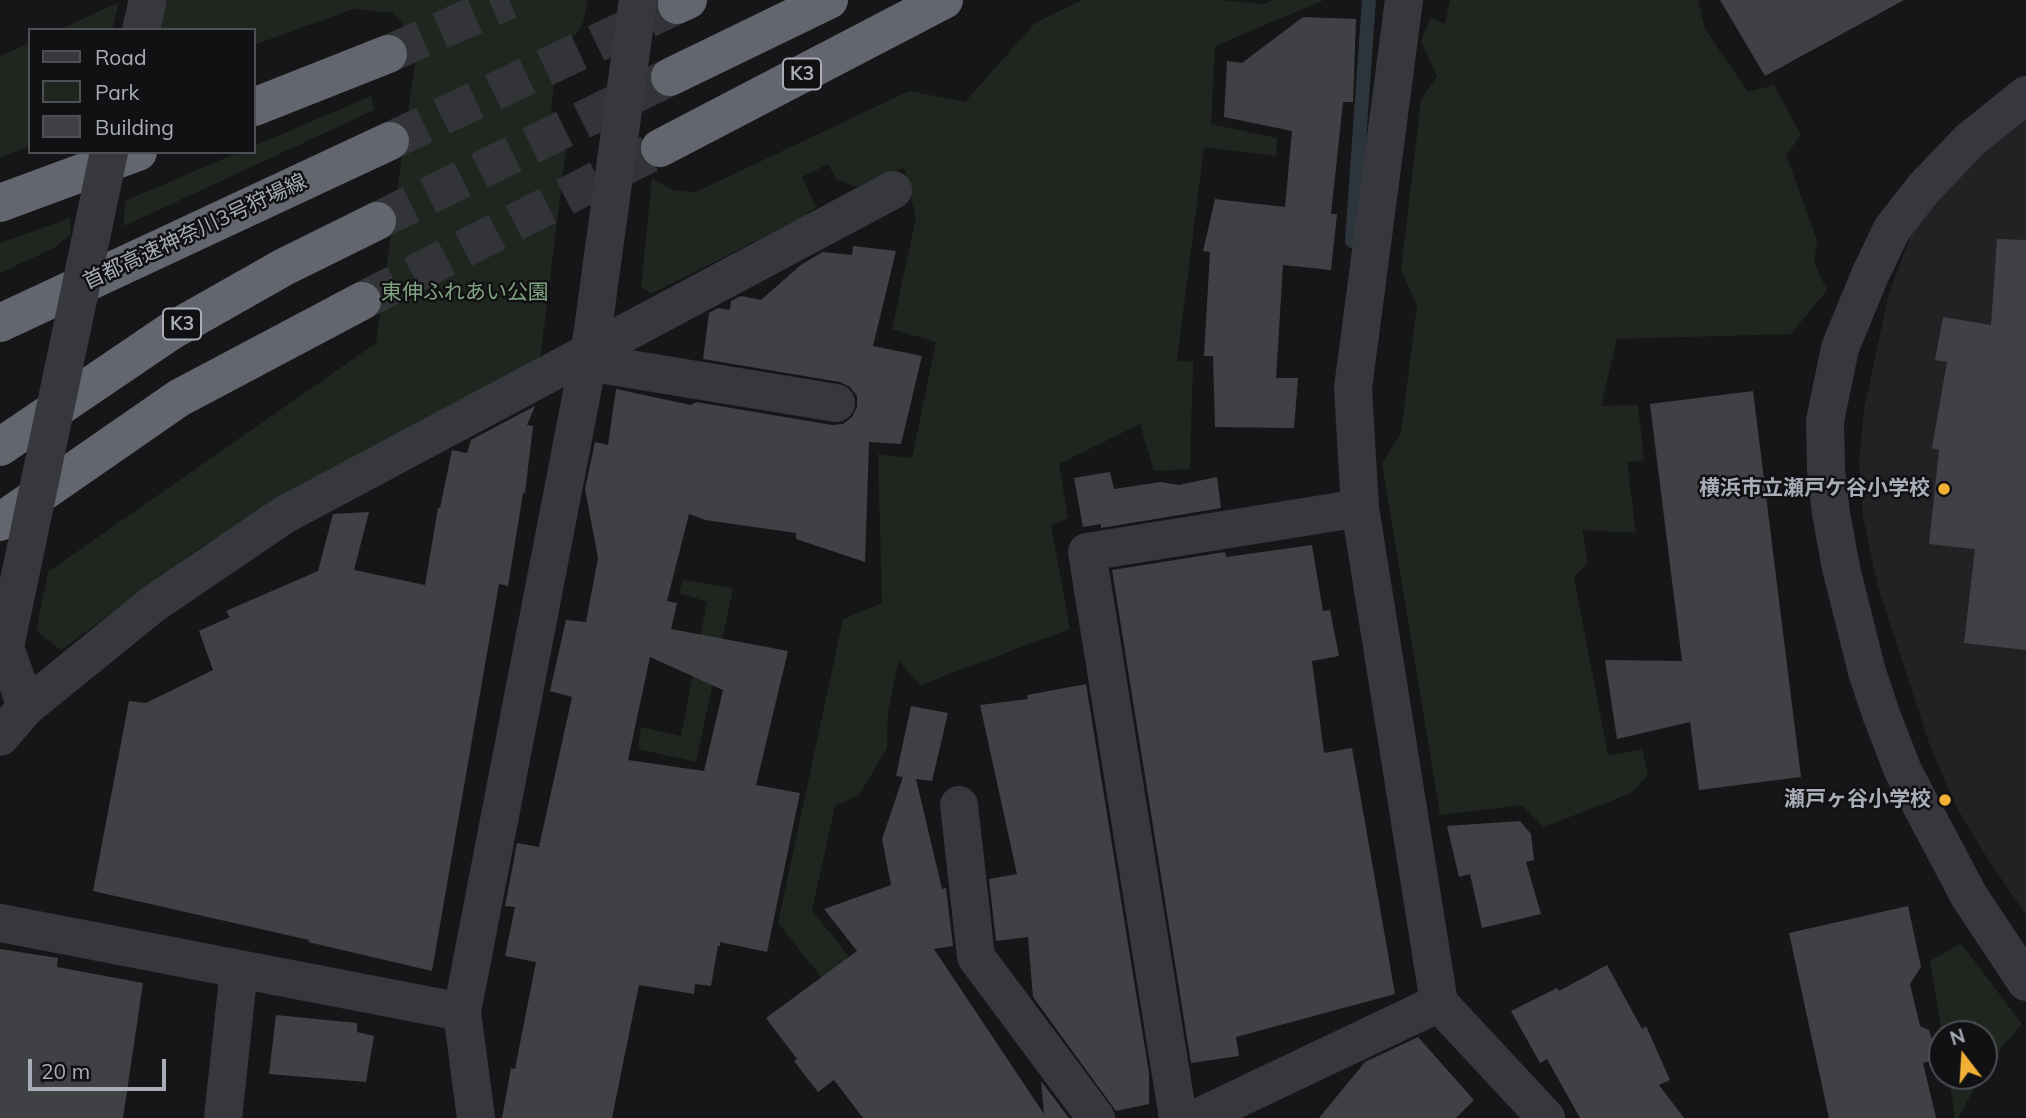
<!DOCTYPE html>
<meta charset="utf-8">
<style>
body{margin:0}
#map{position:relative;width:2026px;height:1118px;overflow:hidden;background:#161618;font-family:Mulish,sans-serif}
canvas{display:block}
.legend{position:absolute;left:28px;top:28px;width:228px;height:126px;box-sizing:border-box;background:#111113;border:2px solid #4d4f55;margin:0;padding:9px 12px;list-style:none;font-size:21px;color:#a8adb8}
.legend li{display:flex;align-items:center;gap:14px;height:35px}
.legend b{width:35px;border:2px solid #4d4f55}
.north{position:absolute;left:1928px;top:1020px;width:70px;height:70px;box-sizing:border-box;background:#111113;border:2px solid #4d4f55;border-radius:50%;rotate:343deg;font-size:19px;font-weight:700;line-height:28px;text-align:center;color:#a8adb8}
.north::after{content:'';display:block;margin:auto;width:24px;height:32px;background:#f2b134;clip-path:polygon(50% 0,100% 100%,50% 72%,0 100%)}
.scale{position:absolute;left:28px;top:1059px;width:138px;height:32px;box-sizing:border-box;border:4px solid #a8adb8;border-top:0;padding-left:9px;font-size:21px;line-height:24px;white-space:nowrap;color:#a8adb8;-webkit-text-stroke:5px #111113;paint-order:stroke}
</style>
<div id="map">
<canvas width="2026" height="1118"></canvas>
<ul class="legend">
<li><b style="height:9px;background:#37383d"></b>Road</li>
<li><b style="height:19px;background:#1e261f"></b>Park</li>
<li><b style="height:19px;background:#404145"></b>Building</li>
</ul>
<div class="north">N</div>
<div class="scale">20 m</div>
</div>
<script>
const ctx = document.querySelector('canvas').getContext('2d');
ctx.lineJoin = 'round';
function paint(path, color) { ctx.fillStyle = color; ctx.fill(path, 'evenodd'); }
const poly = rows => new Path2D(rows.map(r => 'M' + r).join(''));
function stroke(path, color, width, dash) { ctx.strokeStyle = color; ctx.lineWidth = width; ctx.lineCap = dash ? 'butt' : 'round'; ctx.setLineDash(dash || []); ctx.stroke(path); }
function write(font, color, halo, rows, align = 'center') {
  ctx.font = font + ' Mulish,"Noto Sans JP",sans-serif'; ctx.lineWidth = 5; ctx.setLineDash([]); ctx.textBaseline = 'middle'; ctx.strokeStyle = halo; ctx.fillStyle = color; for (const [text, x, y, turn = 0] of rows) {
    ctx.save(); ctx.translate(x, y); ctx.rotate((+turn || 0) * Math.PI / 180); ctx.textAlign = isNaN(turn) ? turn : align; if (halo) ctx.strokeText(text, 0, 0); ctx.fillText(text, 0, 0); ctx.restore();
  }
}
paint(poly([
 [2026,115,2026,915,1989,861,1957,808,1930,746,1878,587,1863,517,1859,461,1864,409,1889,293,1914,227,1980,149]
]), '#222225');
paint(poly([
 [168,0,588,0,582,27,559,51,551,108,567,141,540,360,380,445,203,546,61,650,36,631,48,572,376,343,416,56,402,23,393,13,353,9,254,45,254,30,160,30],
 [1082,0,1221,0,1264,4,1274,0,1324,0,1215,46,1211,124,1277,138,1276,156,1204,147,1177,361,1193,362,1190,469,1154,471,1140,424,1059,464,1068,518,1051,526,1070,629,920,685,899,661,888,711,887,748,859,795,835,806,812,910,976,1118,934,1118,778,923,843,619,882,603,878,454,912,458,936,342,892,329,916,218,904,168,857,187,836,179,828,164,802,177,816,207,803,217,651,294,641,286,652,178,673,190,696,192,909,91,965,102,1035,23],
 [1450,0,1698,0,1705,29,1748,92,1774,85,1801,135,1786,155,1817,240,1814,263,1827,290,1791,334,1617,339,1601,406,1638,405,1644,460,1627,462,1636,533,1582,530,1588,563,1574,577,1608,756,1642,749,1648,775,1631,793,1544,827,1522,805,1440,815,1382,463,1401,433,1417,305,1401,270,1421,100,1437,76,1421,41,1430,18,1445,24],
 [119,2,112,30,59,30],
 [30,43,30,146,0,158,0,56],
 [371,96,374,110,124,226,125,201,239,152,254,152,254,146],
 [70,218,71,234,54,248,0,273,0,243],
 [683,579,733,589,696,762,638,749,641,727,681,736,707,602,679,593],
 [1961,943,2022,1024,1989,1062,1984,1071,1984,1034,1942,1034,1930,961],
 [1949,1076,1981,1076,1958,1118,1955,1118]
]), '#1e261f');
stroke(poly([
 [1352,241,1369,0]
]), '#2c353c', 14);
paint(poly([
 [1720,0,1904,0,1765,76],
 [1303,17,1356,19,1353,102,1343,102,1331,214,1337,214,1331,270,1283,265,1276,378,1298,378,1294,428,1215,427,1213,356,1204,356,1210,252,1203,251,1215,199,1285,207,1292,131,1224,117,1227,61,1242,63],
 [1997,239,2026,240,2026,650,1964,643,1975,549,1929,544,1939,450,1932,448,1947,362,1935,360,1943,317,1991,325],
 [853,246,896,251,873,346,922,356,901,444,869,442,865,562,796,539,796,533,705,520,689,514,667,601,677,603,671,629,788,651,756,785,800,793,767,952,720,942,720,946,718,946,711,986,695,984,694,994,639,985,612,1118,502,1118,511,1068,515,1069,536,962,505,956,515,907,505,906,517,843,539,847,572,697,550,691,566,620,586,622,598,558,585,489,595,442,608,445,616,389,691,405,696,402,832,425,843,424,852,417,857,407,857,396,850,387,840,382,703,359,709,313,718,308,730,310,731,301,741,296,761,300,802,264,823,252,852,255],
 [650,657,723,690,704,771,628,760],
 [1753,391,1801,777,1699,790,1690,722,1617,739,1605,660,1682,661,1650,404],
 [535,406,527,425,533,426,525,493,523,493,508,586,499,584,432,971,308,942,309,940,93,891,129,701,146,703,213,670,199,631,230,617,226,611,318,571,333,514,369,512,354,570,425,585,438,508,440,508,452,450,467,453,471,440],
 [1110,472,1114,489,1161,482,1179,485,1217,477,1221,508,1101,528,1101,524,1083,527,1074,478],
 [1312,545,1323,611,1330,610,1339,656,1312,661,1324,753,1352,748,1395,994,1236,1037,1239,1056,1191,1063,1112,570,1225,552,1226,557],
 [1086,684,1149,1073,1149,1104,1116,1111,1033,997,1028,937,996,941,989,879,1017,874,980,705,1028,699,1027,695],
 [911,706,948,713,932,781,916,779,942,889,946,888,953,946,934,949,1044,1114,1041,1081,1069,1118,863,1118,834,1080,818,1092,794,1061,797,1059,766,1018,857,951,824,909,891,885,882,839,903,777,896,776],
 [1520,821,1531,834,1534,860,1526,862,1541,914,1482,928,1470,874,1459,877,1447,826],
 [1908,906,1921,967,1910,984,1920,1026,1929,1030,1938,1059,1923,1063,1936,1118,1829,1118,1789,933],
 [0,949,58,958,57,967,143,983,123,1118,0,1118],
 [1607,965,1642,1029,1646,1026,1670,1080,1659,1085,1684,1118,1580,1118,1547,1059,1540,1063,1511,1011,1557,988,1559,991],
 [276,1015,357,1023,357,1032,374,1036,366,1082,269,1074],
 [1418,1037,1474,1100,1456,1118,1319,1118,1365,1062]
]), '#404145');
stroke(poly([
 [388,54,509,0],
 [390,141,677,5],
 [377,221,670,77],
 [362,301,660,148]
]), '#333438', 38, [38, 19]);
stroke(poly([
 [1404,0,1353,388,1360,508,1439,1003,1546,1118],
 [141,30,148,0],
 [2026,95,1970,140,1924,188,1892,229,1870,275,1840,348,1825,421,1826,469,1831,513,1841,568,1867,672,1881,714,1903,771,1969,896,2026,982],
 [587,362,836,403],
 [5,647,26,707],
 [0,737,26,707,153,604,284,515,893,190],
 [959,805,976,957,1096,1118],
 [0,923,462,1012],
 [223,1118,239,969],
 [476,1118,462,1012,590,351,638,0],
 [1178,1118,1087,552,1360,508],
 [1197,1118,1439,1003]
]), '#37383d', 38);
stroke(poly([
 [677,5,688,0],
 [670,77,829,0],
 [254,107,388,54],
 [660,148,944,0],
 [0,203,138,152],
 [0,323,390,141],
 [0,447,171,331,284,267,377,221],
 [0,522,179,398,362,301]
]), '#63666e', 38);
stroke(poly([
 [5,647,109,152]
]), '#37383d', 38);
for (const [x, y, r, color] of [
 [1944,489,7,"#f2b134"],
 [1945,800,7,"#f2b134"]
]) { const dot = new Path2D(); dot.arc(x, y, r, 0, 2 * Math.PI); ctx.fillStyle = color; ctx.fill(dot); stroke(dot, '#111113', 2.5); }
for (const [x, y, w] of [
 [802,74,38],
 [182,324,38]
]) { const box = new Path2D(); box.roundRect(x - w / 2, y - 15.5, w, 31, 5); ctx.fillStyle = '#111113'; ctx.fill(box); stroke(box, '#a8adb8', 2); }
write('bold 19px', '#a8adb8', null, [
 ["K3",802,74],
 ["K3",182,324]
]);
write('21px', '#a8adb8', '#111113', [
 ["首都高速神奈川3号狩場線",195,232,-25]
]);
write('21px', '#7fa381', '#111113', [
 ["東伸ふれあい公園",465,293]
]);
write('bold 21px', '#a8adb8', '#111113', [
 ["横浜市立瀬戸ケ谷小学校",1930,489],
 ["瀬戸ヶ谷小学校",1931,800]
], 'right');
</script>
